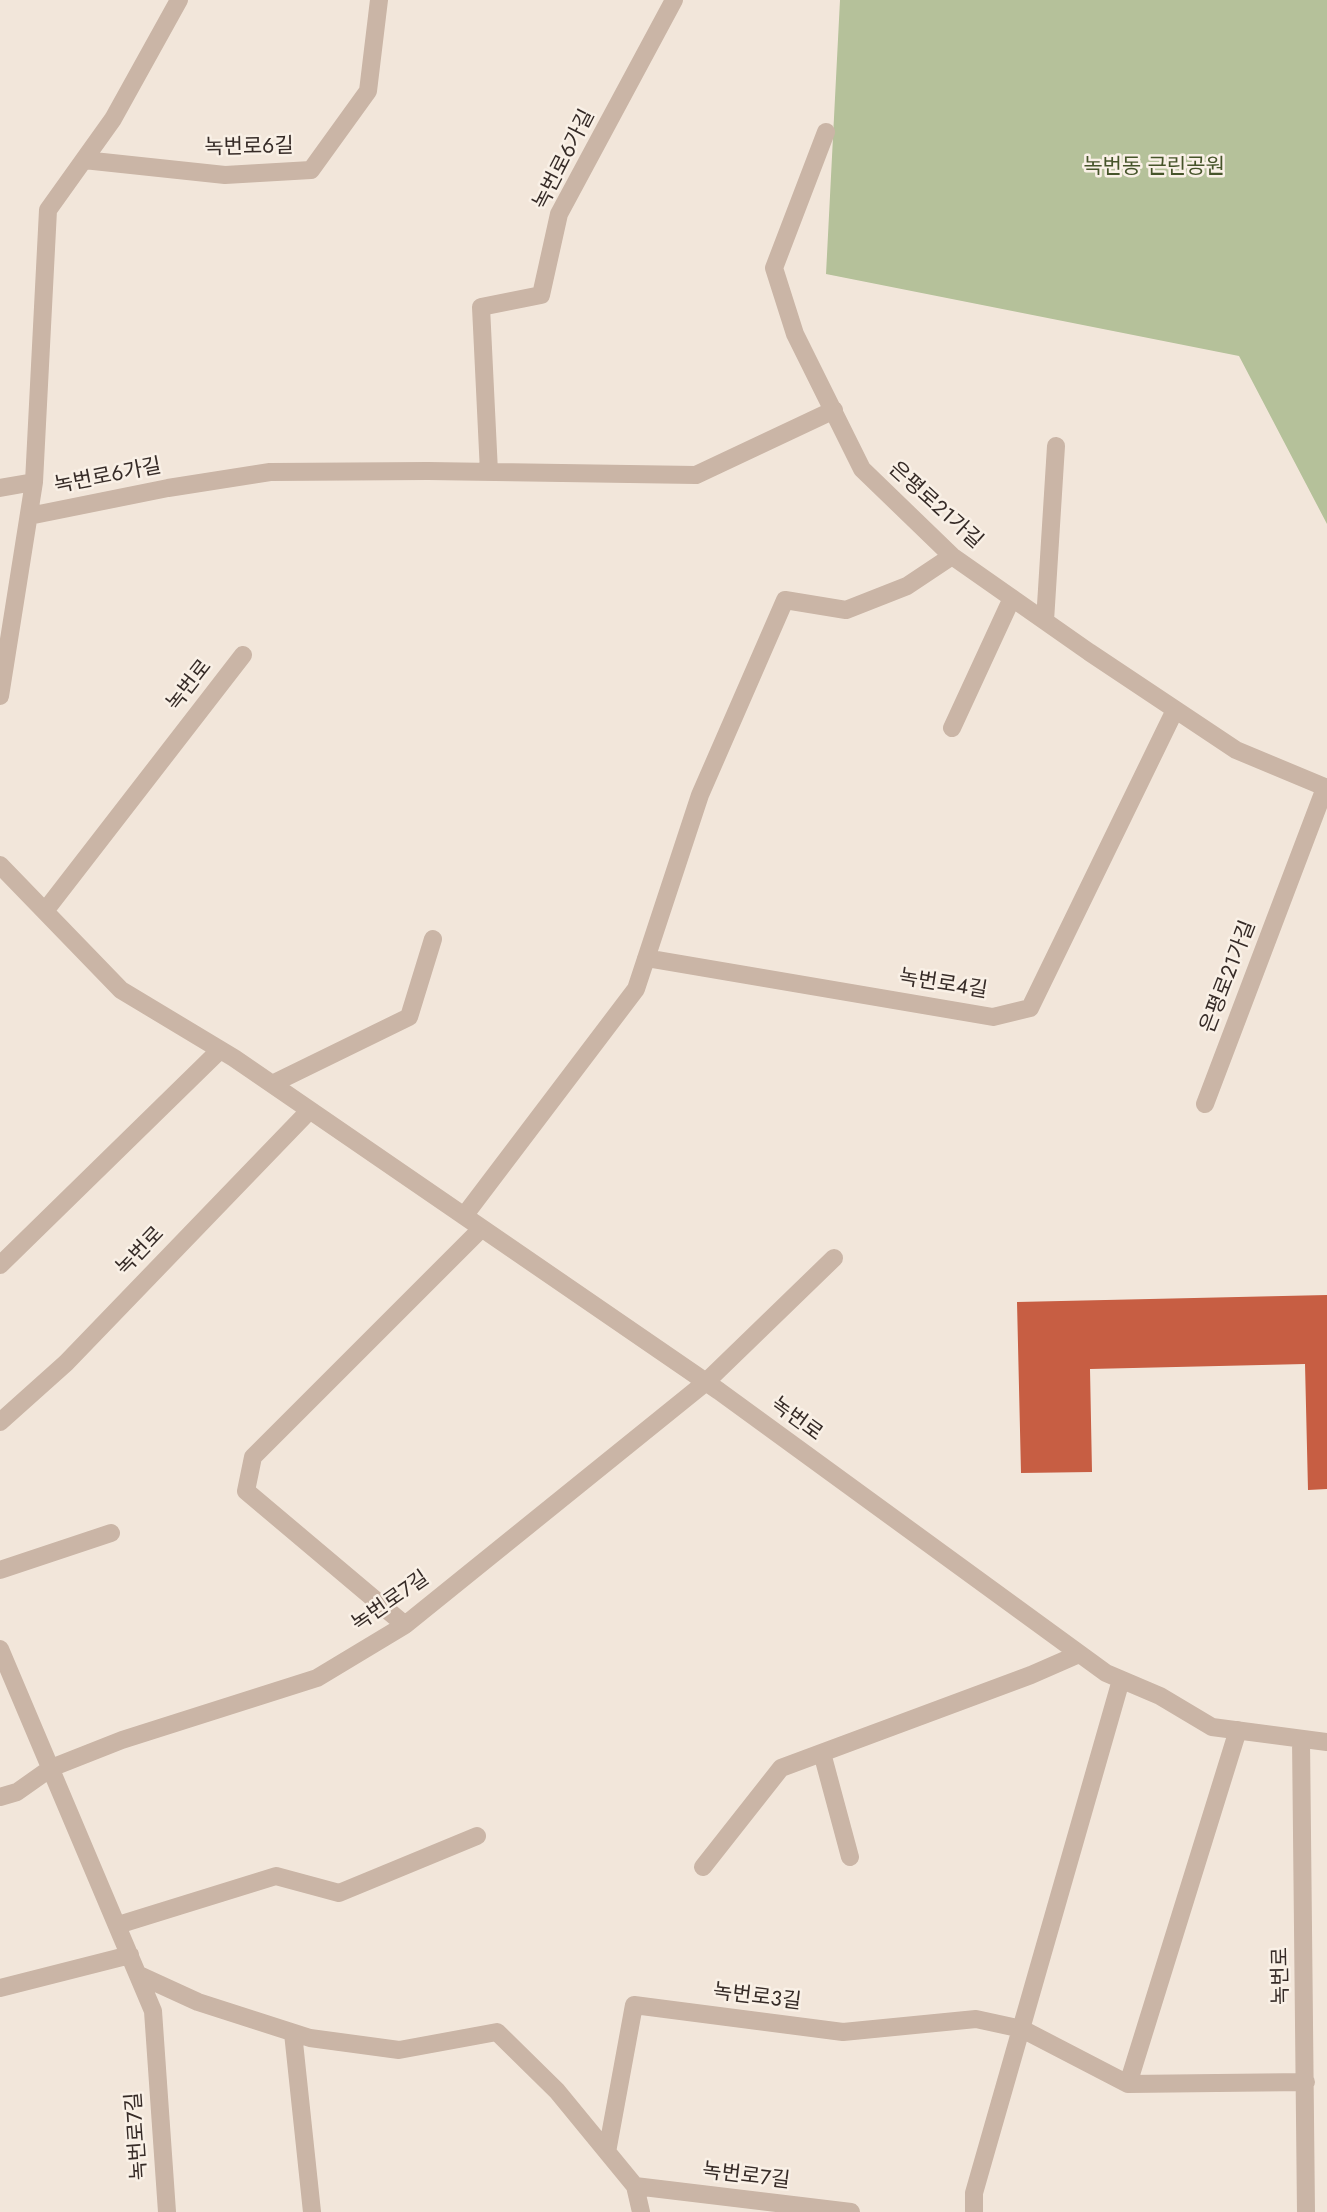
<!DOCTYPE html>
<meta charset="utf-8">
<style>
body{margin:0}
canvas{display:block;background:#f2e6da}
</style>
<canvas width="1327" height="2212"></canvas>
<script>
const ctx = document.querySelector('canvas').getContext('2d');
ctx.lineJoin = 'round';
function paint(path, color) { ctx.fillStyle = color; ctx.fill(path, 'evenodd'); }
const poly = rows => new Path2D(rows.map(r => 'M' + r).join(''));
function stroke(path, color, width, dash) { ctx.strokeStyle = color; ctx.lineWidth = width; ctx.lineCap = dash ? 'butt' : 'round'; ctx.setLineDash(dash || []); ctx.stroke(path); }
function write(font, color, halo, rows, align = 'center') {
  ctx.font = font + ' Jost,"Noto Sans KR",sans-serif'; ctx.lineWidth = 5; ctx.setLineDash([]); ctx.textBaseline = 'middle'; ctx.strokeStyle = halo; ctx.fillStyle = color; for (const [text, x, y, turn = 0] of rows) {
    ctx.save(); ctx.translate(x, y); ctx.rotate((+turn || 0) * Math.PI / 180); ctx.textAlign = isNaN(turn) ? turn : align; if (halo) ctx.strokeText(text, 0, 0); ctx.fillText(text, 0, 0); ctx.restore();
  }
}
paint(poly([
 [840,0,1327,0,1327,524,1239,356,826,274]
]), '#b5c19a');
paint(poly([
 [1327,1295,1327,1489,1308,1490,1305,1364,1090,1369,1092,1472,1021,1473,1017,1302]
]), '#c75e43');
stroke(poly([
 [826,132,774,268,795,334,862,469,952,556,1089,652,1236,750,1327,788],
 [84,160,225,175,311,170,368,91,379,0],
 [489,472,481,307,541,295,559,214,674,0],
 [0,488,34,482],
 [29,516,168,488,270,472,428,471,696,475,834,410],
 [1045,621,1056,446],
 [0,696,34,482,48,210,113,119,179,0],
 [952,728,1012,598],
 [0,865,121,990,234,1058,719,1391,1106,1673,1160,1696,1212,1727,1327,1742],
 [45,911,243,655],
 [646,958,993,1017,1030,1008,1175,710],
 [272,1084,409,1017,433,939],
 [1205,1104,1325,788],
 [464,1216,636,989,700,795,785,600,846,610,907,586,952,556],
 [0,1265,220,1050],
 [0,1422,66,1363,310,1110],
 [0,1570,111,1533],
 [405,1625,246,1491,253,1457,482,1228],
 [0,1649,153,2011,167,2212],
 [1301,1739,1306,2212],
 [822,1753,850,1857],
 [0,1797,17,1792,51,1768,122,1740,317,1678,405,1625,706,1382,834,1258],
 [703,1867,781,1768,1031,1675,1079,1654],
 [118,1925,276,1876,339,1893,477,1836],
 [139,1975,198,2002,310,2038,399,2050,497,2032,557,2091,635,2186,641,2212],
 [0,1988,130,1955],
 [293,2033,312,2212],
 [1128,2084,1238,1730],
 [607,2152,634,2005,843,2032,976,2019,1022,2029,1128,2084,1306,2082],
 [635,2186,851,2212],
 [974,2212,974,2193,1121,1680]
]), '#cab5a6', 18);
write('21px', '#362b27', '#f9f0e6', [
 ["녹번로6길",249,148,-1],
 ["녹번로6가길",565,160,-63],
 ["녹번로6가길",108,477,-11],
 ["은평로21가길",935,506,42],
 ["녹번로",190,686,-52],
 ["은평로21가길",1229,977,-69],
 ["녹번로4길",943,985,9],
 ["녹번로",141,1252,-46],
 ["녹번로",796,1420,36],
 ["녹번로7길",391,1602,-35],
 ["녹번로",1282,1976,-91],
 ["녹번로3길",757,1998,7],
 ["녹번로7길",138,2136,-94],
 ["녹번로7길",746,2177,7]
]);
write('21px', '#46542a', '#f9f0e6', [
 ["녹번동 근린공원",1154,168]
]);
</script>
